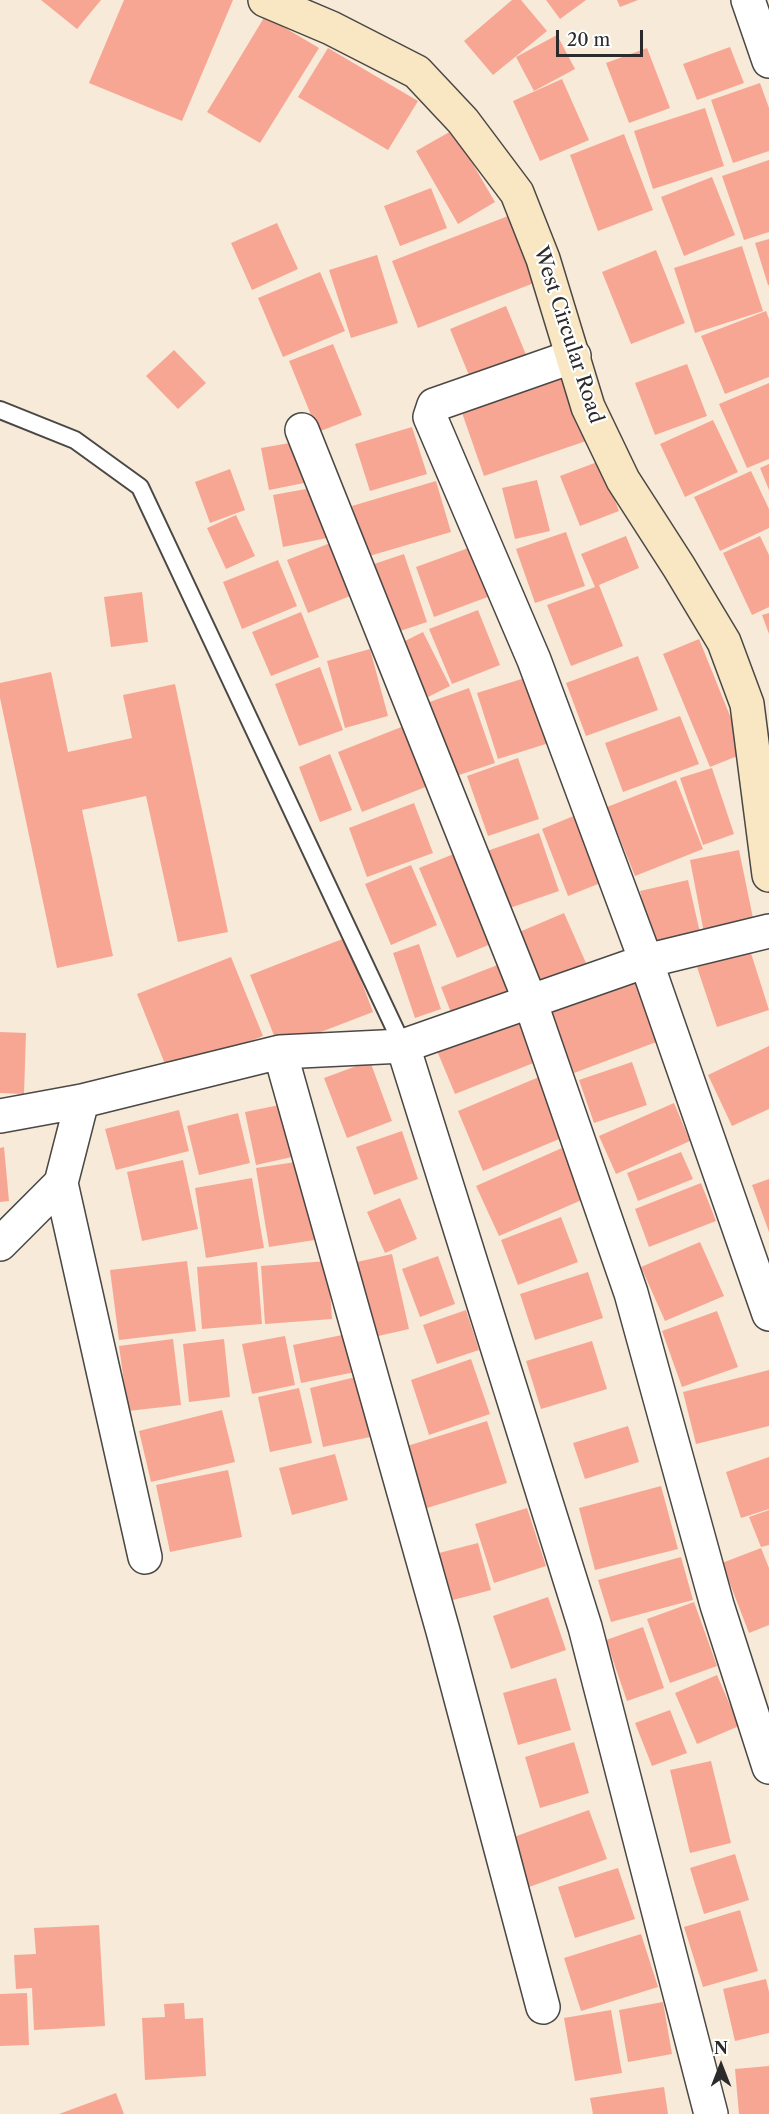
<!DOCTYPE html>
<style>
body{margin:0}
#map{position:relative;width:769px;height:2114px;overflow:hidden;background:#f7ead8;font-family:"Libre Caslon Text",serif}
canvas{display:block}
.north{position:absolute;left:691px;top:2036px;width:60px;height:60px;-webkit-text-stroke:4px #fff;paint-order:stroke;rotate:0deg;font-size:16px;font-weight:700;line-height:24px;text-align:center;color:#2b2b2b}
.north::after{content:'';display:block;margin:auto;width:21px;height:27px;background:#2b2b2b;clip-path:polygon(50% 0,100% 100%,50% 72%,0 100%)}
.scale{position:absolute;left:556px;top:30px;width:87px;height:27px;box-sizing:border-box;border:3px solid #2b2b2b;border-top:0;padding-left:8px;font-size:18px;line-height:21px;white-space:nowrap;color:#2b2b2b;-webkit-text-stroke:4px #fff;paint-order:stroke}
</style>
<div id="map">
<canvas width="769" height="2114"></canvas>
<div class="north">N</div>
<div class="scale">20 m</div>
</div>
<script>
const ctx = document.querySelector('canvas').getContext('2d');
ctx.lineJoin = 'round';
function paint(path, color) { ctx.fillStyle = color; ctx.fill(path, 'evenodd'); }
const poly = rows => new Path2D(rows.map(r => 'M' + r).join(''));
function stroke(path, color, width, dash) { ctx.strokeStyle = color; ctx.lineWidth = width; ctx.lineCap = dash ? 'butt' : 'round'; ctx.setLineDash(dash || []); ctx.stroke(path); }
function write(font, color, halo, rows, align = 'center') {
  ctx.font = font + ' "Libre Caslon Text",serif'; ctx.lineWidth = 4.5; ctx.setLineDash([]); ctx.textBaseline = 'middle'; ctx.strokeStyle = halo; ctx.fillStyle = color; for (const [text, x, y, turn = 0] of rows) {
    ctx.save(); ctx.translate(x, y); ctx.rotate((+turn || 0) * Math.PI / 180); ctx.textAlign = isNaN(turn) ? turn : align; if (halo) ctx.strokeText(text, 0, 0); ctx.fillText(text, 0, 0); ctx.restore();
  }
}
paint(poly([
 [41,0,101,0,77,29],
 [124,0,233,0,182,121,89,83],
 [512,0,521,0,547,31,493,75,464,41],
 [546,0,586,0,560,19],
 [617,0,638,0,620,7],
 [265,16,319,48,260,143,207,112],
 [557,35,575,69,534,91,516,57],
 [730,47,744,83,697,100,683,64],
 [328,48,418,101,388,150,298,97],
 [647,48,670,108,629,123,606,63],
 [562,79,589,140,540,161,513,101],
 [760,83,769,108,769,151,733,163,711,100],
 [705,108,724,166,653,189,634,131],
 [453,130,495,202,458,224,416,151],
 [624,134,653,210,598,231,570,155],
 [769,160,769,232,744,240,722,176],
 [712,177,735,235,684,256,661,197],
 [431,188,447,228,400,246,384,206],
 [508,216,534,283,418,328,392,261],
 [277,223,298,269,252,290,231,243],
 [769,239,769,285,768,285,755,243],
 [742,246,763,311,695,333,674,268],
 [656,250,685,323,631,344,602,272],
 [377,255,398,323,351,338,329,270],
 [320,272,345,331,283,357,258,298],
 [506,306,529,362,473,385,450,329],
 [766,311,769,319,769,377,725,394,701,336],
 [333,344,362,415,318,432,289,361],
 [174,350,206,383,178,409,146,376],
 [687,364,707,416,655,435,635,383],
 [562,372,586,441,484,476,460,407],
 [769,383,769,459,747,468,719,404],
 [713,420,738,472,685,497,660,444],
 [412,427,427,474,370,491,355,444],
 [301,441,309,482,269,490,261,448],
 [600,461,619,511,580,526,560,476],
 [769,464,769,490,760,468],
 [230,469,245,510,210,523,195,482],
 [751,471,769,509,769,528,720,551,694,497],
 [537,480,550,531,515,539,502,488],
 [436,481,451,532,366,557,352,506],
 [317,487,327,538,283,547,273,495],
 [236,515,255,556,226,569,207,528],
 [566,532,585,586,535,603,516,549],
 [626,536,639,568,599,585,623,646,571,666,547,605,595,587,581,554],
 [760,536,769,555,769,607,752,615,723,553],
 [338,540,360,592,308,613,287,560],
 [474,546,493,595,434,617,416,567],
 [404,554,427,622,391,634,368,566],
 [278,560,297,606,242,629,223,582],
 [142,592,148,642,111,647,104,597],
 [478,610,500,665,452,684,429,629],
 [301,612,319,657,271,676,252,632],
 [769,613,769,634,762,615],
 [423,632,450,686,428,697,401,643],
 [699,639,745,753,710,767,663,654],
 [370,649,388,716,345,728,327,661],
 [638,656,658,710,586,736,566,683],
 [320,667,343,730,299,746,275,684],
 [51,672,68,752,132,738,123,695,175,684,228,932,178,942,146,796,82,810,113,956,57,968,0,698,0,683],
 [528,677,549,743,498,759,477,693],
 [469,688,495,763,450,778,424,704],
 [680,716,699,764,623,792,605,743],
 [404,726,428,786,362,812,338,752],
 [330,754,352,810,320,822,299,767],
 [518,758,539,819,488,836,467,776],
 [712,768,734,834,703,845,680,778],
 [676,780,703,849,635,876,607,807],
 [414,803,433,853,367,877,349,828],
 [576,815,603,882,568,896,542,829],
 [539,833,559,891,504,910,484,852],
 [739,850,754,923,704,933,690,860],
 [461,851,498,941,457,958,419,868],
 [411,865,437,925,391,945,365,884],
 [688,880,701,937,653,947,640,891],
 [564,913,586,963,539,983,517,933],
 [345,938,373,1012,279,1048,250,975],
 [419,944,441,1009,415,1018,393,953],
 [750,950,769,1010,717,1027,697,967],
 [231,957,263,1036,169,1074,137,994],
 [500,964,513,997,454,1020,441,987],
 [635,978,659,1041,574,1073,550,1009],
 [516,1014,536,1062,455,1094,435,1046],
 [0,1032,26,1033,24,1094,0,1093],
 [769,1046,769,1109,732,1126,708,1075],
 [370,1061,392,1121,347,1138,324,1078],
 [632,1062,647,1105,594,1123,579,1080],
 [539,1077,564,1137,483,1171,458,1111],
 [289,1103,301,1155,256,1165,245,1112],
 [674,1103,690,1141,616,1174,599,1136],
 [179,1110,189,1151,116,1170,105,1129],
 [238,1113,250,1163,199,1175,187,1126],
 [402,1131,418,1179,374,1195,356,1147],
 [4,1147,9,1201,0,1202,0,1148],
 [562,1148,584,1199,499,1236,476,1186],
 [681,1152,693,1179,638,1201,627,1173],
 [183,1160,198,1229,142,1241,127,1172],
 [302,1161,315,1240,269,1247,256,1168],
 [252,1178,264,1248,206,1258,195,1188],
 [769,1179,769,1232,752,1185],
 [701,1183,716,1221,649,1247,635,1209],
 [400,1198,417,1239,385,1253,367,1212],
 [561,1217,578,1262,518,1285,501,1240],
 [700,1242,724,1296,665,1321,641,1267],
 [392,1254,409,1329,374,1337,357,1262],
 [438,1256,455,1304,420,1317,402,1269],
 [187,1261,196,1331,119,1340,110,1270],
 [328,1261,332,1319,265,1324,261,1266],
 [257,1262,262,1324,202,1329,197,1267],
 [588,1272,603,1318,535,1340,520,1294],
 [466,1310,479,1350,437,1364,423,1325],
 [717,1311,738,1367,682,1387,662,1331],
 [347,1334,355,1372,301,1383,293,1345],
 [285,1336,295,1385,252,1394,242,1344],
 [173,1339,181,1405,128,1411,119,1346],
 [224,1339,230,1397,189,1402,183,1344],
 [592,1341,607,1389,541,1409,526,1361],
 [471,1359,490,1414,429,1435,411,1380],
 [769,1370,769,1426,696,1444,683,1392],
 [356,1377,370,1437,323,1447,310,1388],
 [299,1388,312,1443,270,1452,258,1397],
 [222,1410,235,1462,151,1482,139,1431],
 [487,1421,507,1483,424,1509,404,1447],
 [628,1426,639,1462,585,1479,573,1443],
 [335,1454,348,1500,292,1515,279,1468],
 [769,1457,769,1509,741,1518,726,1472],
 [228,1470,242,1537,170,1552,156,1485],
 [661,1486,678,1549,595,1570,579,1508],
 [527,1508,546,1566,494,1583,475,1524],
 [769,1510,769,1545,761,1547,749,1517],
 [478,1543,491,1590,453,1600,439,1553],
 [761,1548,769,1568,769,1625,749,1633,722,1563],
 [681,1557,693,1600,611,1622,598,1580],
 [548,1597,566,1650,511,1669,493,1616],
 [694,1602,717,1666,670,1683,647,1619],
 [643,1627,664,1688,627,1701,606,1640],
 [717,1675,739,1726,697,1744,675,1693],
 [556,1678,571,1730,518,1745,503,1693],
 [670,1710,687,1753,652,1766,635,1723],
 [574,1742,589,1793,540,1808,525,1757],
 [711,1761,731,1843,690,1853,670,1770],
 [589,1810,607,1859,529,1887,511,1838],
 [735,1854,749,1900,704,1914,690,1868],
 [618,1868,635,1919,575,1938,558,1887],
 [740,1910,758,1971,703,1987,684,1927],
 [99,1925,105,2026,34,2030,32,1988,16,1989,14,1955,36,1954,34,1928],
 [641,1934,658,1987,581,2011,564,1958],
 [766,1979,769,1992,769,2033,735,2041,723,1989],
 [27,1993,29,2045,0,2046,0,1994],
 [663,2002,672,2054,628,2062,619,2010],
 [184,2003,185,2019,203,2018,206,2076,145,2080,142,2018,165,2017,164,2004],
 [611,2010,622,2073,575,2081,564,2018],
 [769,2066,769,2114,739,2114,735,2069],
 [664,2087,668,2114,593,2114,590,2098],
 [116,2093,124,2114,59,2114]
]), '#f8a694');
const lane = poly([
 [0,410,75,440,140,487,403,1046]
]);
const street = poly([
 [748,0,769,61],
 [574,356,434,405,430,417,534,660,646,961,769,1314],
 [302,430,530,1001,631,1293,717,1605,769,1767],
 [403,1046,585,1627,711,2114],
 [280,1052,443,1631,543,2007],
 [0,1116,82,1101,280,1052,403,1046,646,961,769,931],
 [61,1183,145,1557],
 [0,1244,61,1183,82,1101]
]);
const secondary = poly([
 [265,0,331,28,417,72,463,121,517,193,543,259,588,407,623,480,679,567,724,642,747,704,769,875]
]);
stroke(lane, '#4a4845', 20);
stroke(street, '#4a4845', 36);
stroke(secondary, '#4a4845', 36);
stroke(lane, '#fff', 16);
stroke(street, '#fff', 33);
stroke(secondary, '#f9e7c3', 33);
write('20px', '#2b2b2b', '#fff', [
 ["West Circular Road",568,335,72]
]);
</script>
